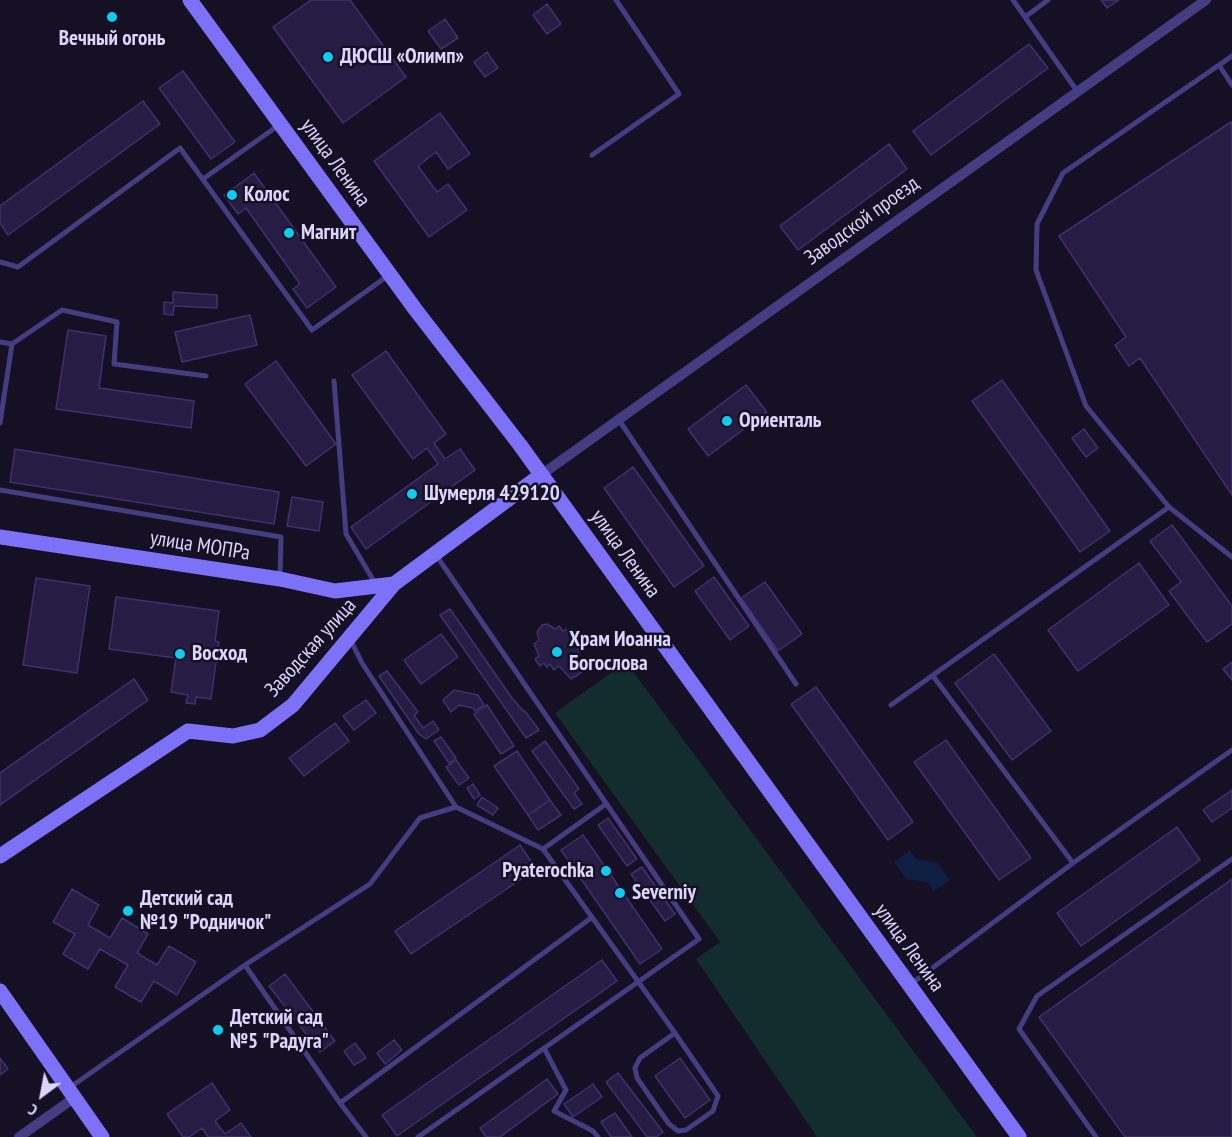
<!DOCTYPE html>
<meta charset="utf-8">
<style>
body{margin:0}
#map{position:relative;width:1232px;height:1137px;overflow:hidden;background:#151024;font-family:"PT Sans Narrow",sans-serif}
canvas{display:block}
.north{position:absolute;left:12px;top:1065px;width:60px;height:60px;-webkit-text-stroke:4px #151024;paint-order:stroke;rotate:212deg;font-size:16px;font-weight:700;line-height:24px;text-align:center;color:#dcd5fd}
.north::after{content:'';display:block;margin:auto;width:21px;height:27px;background:#dcd5fd;clip-path:polygon(50% 0,100% 100%,50% 72%,0 100%)}
</style>
<div id="map">
<canvas width="1232" height="1137"></canvas>
<div class="north">С</div>
</div>
<script>
const ctx = document.querySelector('canvas').getContext('2d');
ctx.lineJoin = 'round';
function paint(path, color) { ctx.fillStyle = color; ctx.fill(path, 'evenodd'); }
const poly = rows => new Path2D(rows.map(r => 'M' + r).join(''));
function stroke(path, color, width, dash) { ctx.strokeStyle = color; ctx.lineWidth = width; ctx.lineCap = dash ? 'butt' : 'round'; ctx.setLineDash(dash || []); ctx.stroke(path); }
function write(font, color, halo, rows, align = 'center') {
  ctx.font = font + ' "PT Sans Narrow",sans-serif'; ctx.lineWidth = 5; ctx.setLineDash([]); ctx.textBaseline = 'middle'; ctx.strokeStyle = halo; ctx.fillStyle = color; for (const [text, x, y, turn = 0] of rows) {
    ctx.save(); ctx.translate(x, y); ctx.rotate((+turn || 0) * Math.PI / 180); ctx.textAlign = isNaN(turn) ? turn : align; if (halo) ctx.strokeText(text, 0, 0); ctx.fillText(text, 0, 0); ctx.restore();
  }
}
paint(poly([
 [626,662,977,1137,817,1137,696,959,720,942,555,713]
]), '#132d2e');
paint(poly([
 [910,850,916,859,937,863,950,880,934,891,927,882,906,879,894,862]
]), '#0f1f44');
const building = poly([
 [311,0,350,0,406,77,343,123,273,27,311,0],
 [1101,0,1119,0,1107,8,1101,0],
 [547,4,561,24,547,34,533,15,547,4],
 [445,19,458,38,441,49,428,31,445,19],
 [1029,44,1048,68,931,155,913,131,1029,44],
 [487,52,498,68,485,77,474,62,487,52],
 [183,71,235,142,211,159,159,88,183,71],
 [143,101,160,124,8,235,0,223,0,206,143,101],
 [440,113,470,154,448,169,436,152,418,166,437,192,448,184,467,210,429,237,374,161,440,113],
 [1231,122,1232,124,1232,495,1140,358,1129,366,1115,345,1126,337,1059,236,1231,122],
 [889,144,907,169,798,250,780,226,889,144],
 [254,173,336,287,307,308,293,289,300,284,246,208,238,214,224,195,254,173],
 [173,292,217,295,217,308,174,306,173,315,164,314,164,302,173,303,173,292],
 [250,315,257,345,182,362,175,332,250,315],
 [68,330,106,336,99,388,194,401,191,428,56,409,68,330],
 [386,351,446,434,434,443,445,459,460,449,475,470,366,549,351,527,438,464,427,448,413,459,352,375,386,351],
 [276,361,336,444,306,466,245,384,276,361],
 [1002,380,1110,531,1080,552,972,401,1002,380],
 [746,385,767,412,708,456,688,429,746,385],
 [1084,429,1098,448,1086,457,1072,438,1084,429],
 [15,449,279,492,274,524,10,482,15,449],
 [633,467,704,566,674,587,604,488,633,467],
 [292,497,323,502,319,531,287,526,292,497],
 [1172,525,1232,606,1232,624,1207,642,1169,591,1181,582,1150,541,1172,525],
 [1139,563,1169,605,1078,671,1048,630,1139,563],
 [714,577,749,626,730,640,695,591,714,577],
 [36,578,90,586,77,673,23,665,36,578],
 [765,582,802,634,778,651,741,598,765,582],
 [116,597,219,611,215,641,219,642,211,699,196,697,195,704,186,703,188,695,171,692,176,658,109,649,116,597],
 [450,609,512,698,524,712,525,711,539,730,526,738,440,615,450,609],
 [547,624,555,629,559,626,563,631,566,629,569,633,573,630,579,638,575,641,579,653,574,656,582,672,571,679,559,666,554,670,550,664,547,667,544,663,540,666,535,659,539,656,534,644,539,640,537,632,542,625,547,624],
 [441,634,458,657,421,684,404,660,441,634],
 [994,654,1051,731,1012,760,955,683,994,654],
 [1232,662,1232,680,1223,669,1232,662],
 [387,671,418,712,414,715,423,728,433,721,439,730,426,739,419,734,379,676,387,671],
 [134,679,148,700,0,805,0,773,134,679],
 [816,687,913,822,888,840,791,704,816,687],
 [454,690,478,695,484,705,475,711,473,708,459,705,451,712,443,700,454,690],
 [366,700,376,713,354,730,343,716,366,700],
 [487,705,514,746,501,754,474,714,487,705],
 [335,723,349,741,304,776,289,758,335,723],
 [441,737,456,758,449,763,434,741,441,737],
 [946,740,1031,858,999,880,914,762,946,740],
 [545,741,579,789,574,793,582,804,574,809,532,751,545,741],
 [517,751,550,800,528,815,494,766,517,751],
 [456,760,469,778,459,785,446,767,456,760],
 [473,784,480,795,474,799,467,788,473,784],
 [1232,790,1232,808,1212,822,1203,810,1232,790],
 [482,797,498,808,493,815,477,805,482,797],
 [550,800,561,815,538,830,528,815,550,800],
 [608,818,637,859,627,866,598,825,608,818],
 [1177,827,1200,860,1081,946,1057,913,1177,827],
 [583,835,662,949,640,964,561,850,583,835],
 [520,845,536,869,411,954,395,931,520,845],
 [642,867,675,914,665,921,631,874,642,867],
 [1232,879,1232,1137,1125,1137,1039,1017,1232,879],
 [72,889,99,905,88,925,110,938,122,918,148,934,137,953,157,965,169,946,196,962,177,995,154,981,141,1002,115,987,128,965,100,949,88,969,63,954,75,934,53,922,72,889],
 [602,960,617,981,397,1136,382,1115,602,960],
 [285,974,335,1041,320,1052,269,986,285,974],
 [394,1040,402,1050,385,1064,377,1053,394,1040],
 [355,1043,366,1058,354,1065,344,1051,355,1043],
 [0,1058,8,1069,0,1075,0,1058],
 [680,1058,710,1100,685,1118,655,1076,680,1058],
 [618,1073,663,1132,656,1137,647,1137,606,1082,618,1073],
 [547,1079,558,1094,500,1137,486,1137,480,1128,547,1079],
 [212,1083,230,1110,215,1121,225,1134,241,1123,251,1137,208,1137,202,1128,189,1137,183,1137,167,1114,212,1083],
 [593,1084,602,1097,573,1117,564,1104,593,1084],
 [615,1113,632,1137,611,1137,601,1122,615,1113]
]);
paint(building, '#271d44');
stroke(building, '#41306f', 1.5);
stroke(poly([
 [1013,0,1077,91],
 [1025,17,1048,0],
 [1232,56,1063,173,1037,224,1036,270,1086,406,1169,507,1232,557],
 [1219,65,1232,85],
 [592,155,679,94,616,0],
 [203,179,279,125],
 [0,262,18,267,180,148,312,330,389,275],
 [0,342,12,344,0,423],
 [12,344,62,310,117,322,114,364,206,376],
 [334,381,346,534,375,583],
 [619,420,796,684],
 [0,490,281,537,280,577],
 [350,639,362,663,456,807,543,849],
 [933,676,1073,863],
 [891,705,1169,507],
 [606,804,543,849,675,1033,640,1058,635,1068,637,1078,669,1124,678,1131,686,1130,713,1111,718,1096,675,1033],
 [456,807,420,818,370,884,245,965,340,1103,591,918],
 [911,984,1073,863,1232,750],
 [544,1048,566,1090,554,1111,593,1131,598,1137],
 [69,1088,245,965],
 [340,1103,366,1137],
 [418,1137,699,939,436,555],
 [1096,1137,1019,1029,1037,996,1232,859]
]), '#443d81', 5);
stroke(poly([
 [541,475,1206,0],
 [19,1137,74,1098]
]), '#443d81', 10);
stroke(poly([
 [190,0,415,309,520,445,1019,1137],
 [0,537,280,579,335,591,394,584],
 [0,856,188,731,233,736,260,730,293,705,394,584,541,475],
 [0,991,102,1137]
]), '#7d71f8', 15);
for (const [x, y, r, color] of [
 [112,17,6,"#0dccf2"],
 [328,57,6,"#0dccf2"],
 [232,195,6,"#0dccf2"],
 [289,233,6,"#0dccf2"],
 [727,421,6,"#0dccf2"],
 [412,494,6,"#0dccf2"],
 [557,652,6,"#0dccf2"],
 [180,654,6,"#0dccf2"],
 [606,871,6,"#0dccf2"],
 [620,893,6,"#0dccf2"],
 [128,911,6,"#0dccf2"],
 [218,1030,6,"#0dccf2"]
]) { const dot = new Path2D(); dot.arc(x, y, r, 0, 2 * Math.PI); ctx.fillStyle = color; ctx.fill(dot); stroke(dot, '#151024', 2); }
write('bold 21px', '#dcd5fd', '#151024', [
 ["Вечный огонь",112,39,"center"],
 ["ДЮСШ «Олимп»",340,57],
 ["Колос",244,195],
 ["Магнит",301,233],
 ["Ориенталь",739,421],
 ["Шумерля 429120",424,494],
 ["Храм Иоанна",569,640],
 ["Богослова",569,664],
 ["Восход",192,654],
 ["Pyaterochka",594,871,"right"],
 ["Severniy",632,893],
 ["Детский сад",140,899],
 ["№19 \"Родничок\"",140,923],
 ["Детский сад",230,1018],
 ["№5 \"Радуга\"",230,1042]
], 'left');
write('21px', '#dcd5fd', '#151024', [
 ["улица Ленина",335,163,54],
 ["Заводской проезд",862,221,-36],
 ["улица МОПРа",200,546,9],
 ["улица Ленина",625,554,54],
 ["Заводская улица",311,648,-48],
 ["улица Ленина",909,948,54]
]);
</script>
